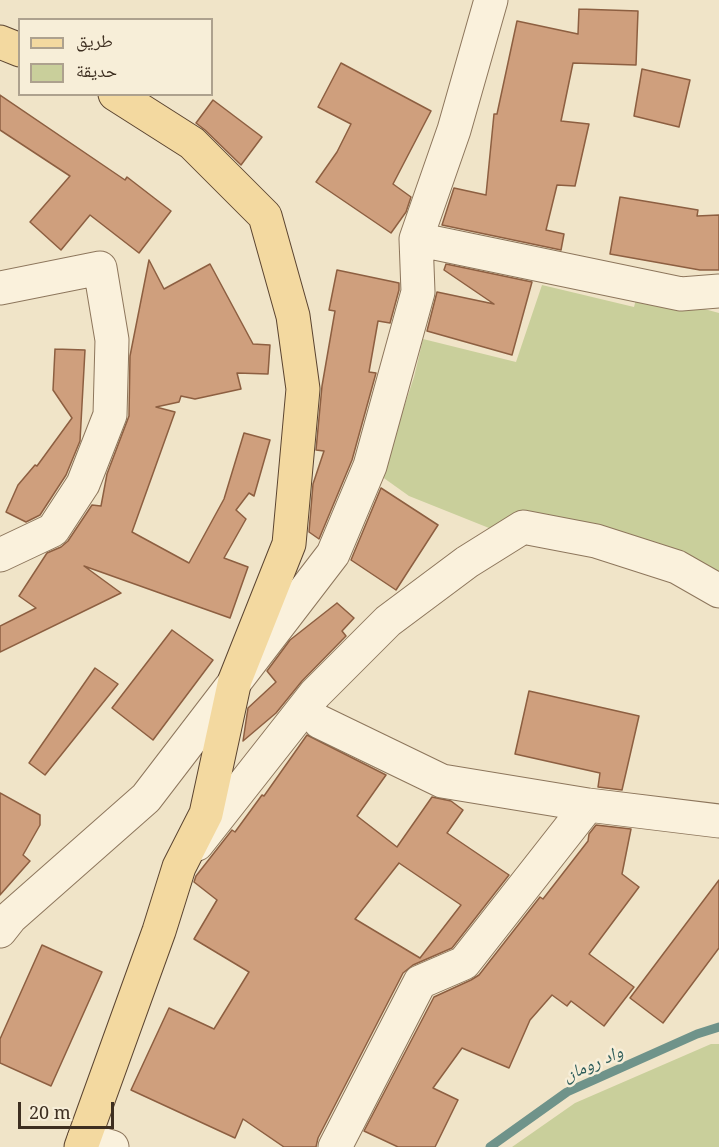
<!DOCTYPE html>
<meta charset="utf-8">
<style>
body{margin:0}
#map{position:relative;width:719px;height:1147px;overflow:hidden;background:#f0e4c8;font-family:"Noto Serif","Noto Naskh Arabic",serif}
canvas{display:block}
.legend{position:absolute;left:18px;top:18px;width:195px;height:78px;box-sizing:border-box;background:#f7eed8;border:2px solid #ada18e;margin:0;padding:8px 10px;list-style:none;font-size:18px;color:#3d2e20}
.legend li{display:flex;align-items:center;gap:12px;height:30px}
.legend b{width:30px;border:2px solid #ada18e}
.scale{position:absolute;left:18px;top:1102px;width:96px;height:27px;box-sizing:border-box;border:3px solid #3d2e20;border-top:0;padding-left:8px;font-size:18px;line-height:21px;white-space:nowrap;color:#3d2e20;-webkit-text-stroke:4px #f7eed8;paint-order:stroke}
</style>
<div id="map">
<canvas width="719" height="1147"></canvas>
<ul class="legend">
<li><b style="height:8px;background:#f3d9a0"></b>طريق</li>
<li><b style="height:16px;background:#c9cf9b"></b>حديقة</li>
</ul>
<div class="scale">20 m</div>
</div>
<script>
const ctx = document.querySelector('canvas').getContext('2d');
ctx.lineJoin = 'round';
function paint(path, color) { ctx.fillStyle = color; ctx.fill(path, 'evenodd'); }
const poly = rows => new Path2D(rows.map(r => 'M' + r).join(''));
function stroke(path, color, width, dash) { ctx.strokeStyle = color; ctx.lineWidth = width; ctx.lineCap = dash ? 'butt' : 'round'; ctx.setLineDash(dash || []); ctx.stroke(path); }
function write(font, color, halo, rows, align = 'center') {
  ctx.font = font + ' "Noto Serif","Noto Naskh Arabic",serif'; ctx.lineWidth = 5; ctx.setLineDash([]); ctx.textBaseline = 'middle'; ctx.strokeStyle = halo; ctx.fillStyle = color; for (const [text, x, y, turn = 0] of rows) {
    ctx.save(); ctx.translate(x, y); ctx.rotate((+turn || 0) * Math.PI / 180); ctx.textAlign = isNaN(turn) ? turn : align; if (halo) ctx.strokeText(text, 0, 0); ctx.fillText(text, 0, 0); ctx.restore();
  }
}
paint(poly([
 [542,285,634,307,638,291,719,313,719,583,499,532,409,496,381,476,414,377,423,339,516,362],
 [711,1044,719,1044,719,1147,512,1147,575,1103]
]), '#c9cf9b');
stroke(poly([
 [490,1147,567,1092,697,1034,719,1027]
]), '#6f938a', 9);
const building = poly([
 [579,9,638,11,636,65,573,63,561,121,589,124,575,186,557,185,546,230,564,234,561,250,442,225,454,188,486,195,494,114,497,114,517,21,578,34,579,9],
 [341,63,431,111,393,184,411,197,406,212,391,233,316,182,337,152,351,124,318,107,341,63],
 [642,69,690,80,679,127,634,116,642,69],
 [0,95,125,180,127,177,171,211,139,253,90,215,61,250,30,222,70,176,0,130,0,95],
 [213,100,262,137,241,165,205,130,196,123,213,100],
 [620,197,698,210,697,216,719,215,719,270,700,270,610,254,620,197],
 [149,260,164,289,210,264,253,344,270,345,268,374,237,373,241,389,195,399,181,396,179,402,156,407,175,412,132,532,189,563,224,499,244,433,270,440,254,496,249,493,236,510,246,519,224,558,248,567,230,618,84,566,121,593,0,652,0,626,36,608,19,596,47,553,61,547,68,541,92,505,101,506,107,474,129,416,130,356,149,260],
 [446,264,532,282,512,355,427,331,437,292,494,304,444,270,446,264],
 [337,270,399,283,399,290,390,323,378,321,369,372,376,373,352,460,319,539,309,532,313,484,324,451,316,450,322,386,335,311,329,310,337,270],
 [55,349,85,350,80,441,66,475,40,515,26,522,6,512,18,485,35,465,37,466,72,418,53,390,55,349],
 [381,488,438,525,396,590,351,560,381,488],
 [337,603,354,618,342,631,346,636,302,681,276,713,243,741,248,708,276,682,267,671,290,640,337,603],
 [172,630,213,660,153,740,112,708,172,630],
 [95,668,118,684,45,775,29,763,95,668],
 [529,691,639,716,622,790,598,787,600,773,515,754,529,691],
 [307,735,386,775,357,816,397,847,432,797,451,801,463,810,447,833,509,875,452,948,413,965,403,973,318,1138,316,1147,284,1147,243,1119,235,1138,131,1090,169,1008,214,1029,249,972,194,939,217,900,194,882,196,876,232,830,235,832,262,795,264,796,307,735],
 [399,863,461,905,420,958,355,919,399,863],
 [0,793,40,815,40,825,23,855,30,861,0,895,0,793],
 [596,825,631,829,622,874,639,887,589,954,634,987,604,1026,571,1001,567,1006,552,995,530,1020,509,1068,462,1048,433,1088,458,1100,435,1147,398,1147,364,1131,434,997,471,980,479,975,540,897,543,899,588,841,589,834,596,825],
 [719,880,719,948,663,1023,630,998,719,880],
 [42,945,102,972,51,1086,0,1063,0,1039,42,945]
]);
paint(building, '#cf9f7d');
stroke(building, '#8d5f41', 1.5);
const minor = poly([
 [416,239,681,294,719,291],
 [0,288,100,268,112,340,110,415,83,484,53,530,0,555],
 [320,722,442,781,588,805,719,821],
 [197,844,315,694,388,621,467,562,523,527,596,541,677,567,719,591],
 [0,931,11,917,146,798,333,554,370,466,418,292,416,239,454,130,491,0],
 [84,1139,112,1147],
 [335,1147,420,982,464,963,588,805]
]);
const major = poly([
 [0,42,20,50],
 [81,1147,159,931,179,867,206,814,235,680,289,544,303,389,293,316,265,216,192,143,115,94]
]);
stroke(minor, '#8d765c', 35);
stroke(major, '#5b4430', 35);
stroke(minor, '#faf1dc', 33);
stroke(major, '#f3d9a0', 33);
write('italic 18px', '#2f5d5a', '#f7eed8', [
 ["واد رومان",593,1064,-24]
]);
</script>
